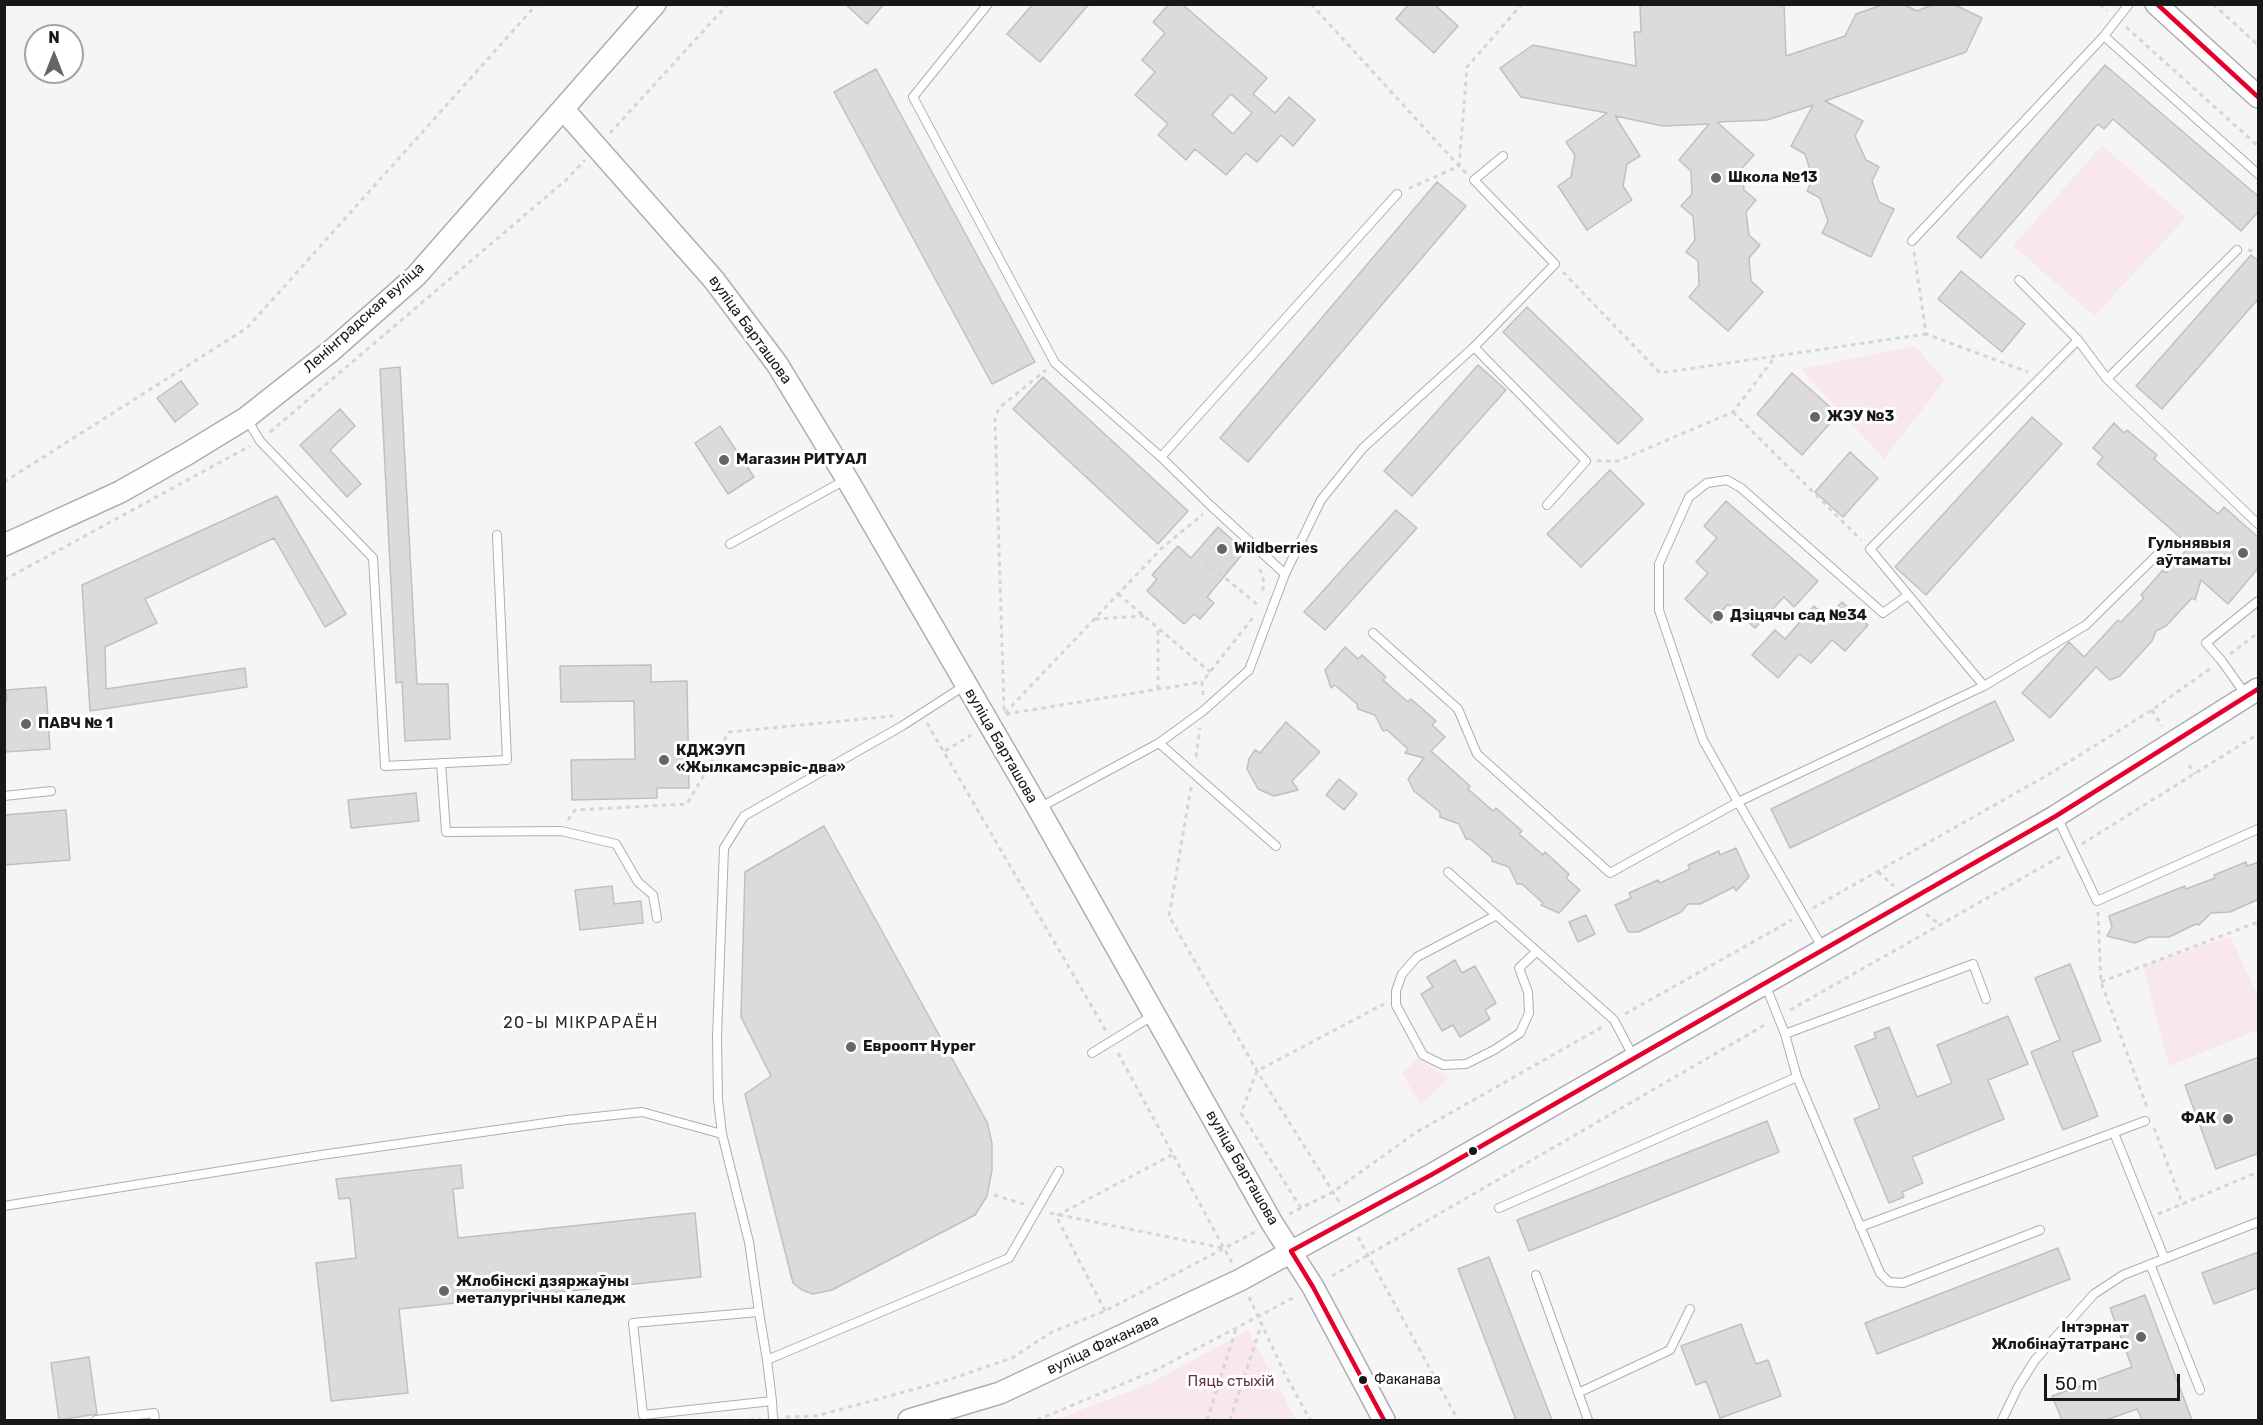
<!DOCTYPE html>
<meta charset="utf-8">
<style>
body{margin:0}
#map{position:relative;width:2263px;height:1425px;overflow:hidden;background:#f6f5f5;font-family:Rubik,sans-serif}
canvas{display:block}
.frame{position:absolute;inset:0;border:6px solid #191818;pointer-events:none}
.north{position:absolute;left:24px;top:24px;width:60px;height:60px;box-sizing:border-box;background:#fff;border:2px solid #a3a3a3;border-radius:50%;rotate:0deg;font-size:16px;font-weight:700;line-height:24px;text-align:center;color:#191818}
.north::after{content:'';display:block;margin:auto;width:21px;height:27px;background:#666565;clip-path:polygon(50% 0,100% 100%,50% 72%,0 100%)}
.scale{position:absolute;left:2044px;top:1374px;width:136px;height:27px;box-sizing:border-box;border:3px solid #191818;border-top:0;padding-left:8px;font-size:18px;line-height:21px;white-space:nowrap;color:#191818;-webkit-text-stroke:4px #fff;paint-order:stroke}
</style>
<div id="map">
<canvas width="2263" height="1425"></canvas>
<div class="frame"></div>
<div class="north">N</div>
<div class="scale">50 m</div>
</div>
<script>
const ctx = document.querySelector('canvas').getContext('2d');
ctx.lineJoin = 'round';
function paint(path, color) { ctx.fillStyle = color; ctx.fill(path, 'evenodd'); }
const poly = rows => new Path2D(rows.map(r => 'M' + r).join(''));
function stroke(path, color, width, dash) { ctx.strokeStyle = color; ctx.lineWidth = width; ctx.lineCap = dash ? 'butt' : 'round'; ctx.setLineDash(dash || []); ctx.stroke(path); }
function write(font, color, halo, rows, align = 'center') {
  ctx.font = font + ' Rubik,sans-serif'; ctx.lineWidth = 6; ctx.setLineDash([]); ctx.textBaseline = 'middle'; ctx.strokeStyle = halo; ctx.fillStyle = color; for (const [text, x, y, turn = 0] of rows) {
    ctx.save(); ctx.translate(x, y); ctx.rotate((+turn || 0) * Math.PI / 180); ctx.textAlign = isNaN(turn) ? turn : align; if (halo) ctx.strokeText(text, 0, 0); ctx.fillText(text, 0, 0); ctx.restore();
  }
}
paint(poly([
 [2102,145,2186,218,2094,316,2013,246],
 [1915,346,1945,380,1884,459,1801,369],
 [2230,936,2258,996,2258,1030,2169,1066,2143,966],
 [1418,1058,1449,1078,1421,1105,1402,1074],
 [1248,1330,1296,1420,1055,1420,1151,1383]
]), '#f9e7ef');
const building = poly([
 [845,4,884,4,867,24,845,4],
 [1033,4,1089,4,1040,62,1007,34,1033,4],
 [1169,4,1182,4,1267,78,1253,94,1275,113,1289,97,1315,120,1293,146,1281,135,1257,162,1246,153,1226,175,1195,149,1186,160,1158,135,1168,124,1135,95,1155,72,1142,60,1165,33,1153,22,1169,4],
 [1231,94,1252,113,1233,134,1212,115,1231,94],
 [1409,4,1434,4,1458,26,1434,53,1396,19,1409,4],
 [1640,4,1784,4,1786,56,1845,36,1856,14,1885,4,1903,4,1917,11,1934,4,1953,4,1982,18,1966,52,1825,101,1863,121,1855,136,1866,160,1879,167,1872,181,1879,202,1894,209,1871,257,1822,233,1828,221,1820,198,1807,191,1813,179,1805,154,1791,146,1813,105,1767,120,1717,122,1754,155,1742,168,1744,190,1756,200,1746,212,1749,235,1760,245,1749,258,1751,281,1763,292,1728,331,1689,297,1699,285,1698,261,1686,252,1695,240,1693,216,1681,206,1692,194,1691,171,1679,160,1709,124,1663,126,1615,116,1640,156,1627,164,1623,186,1632,200,1587,230,1558,186,1571,177,1575,155,1566,142,1607,113,1521,97,1500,68,1533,45,1636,66,1634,32,1641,32,1640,4],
 [2105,65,2259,197,2259,211,2241,231,2113,119,2104,129,2098,124,1981,258,1957,237,2105,65],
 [876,69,1035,362,992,384,834,92,876,69],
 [1437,182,1466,206,1248,462,1220,438,1437,182],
 [2251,255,2259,261,2259,298,2162,409,2136,386,2251,255],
 [1961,271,2025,324,2002,352,1938,299,1961,271],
 [1527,307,1643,419,1618,444,1503,332,1527,307],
 [1478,365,1506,390,1412,496,1384,471,1478,365],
 [400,367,417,684,448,684,450,739,405,741,402,682,396,683,380,369,400,367],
 [1792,373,1838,414,1802,455,1757,414,1792,373],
 [1043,377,1188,511,1158,544,1013,409,1043,377],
 [181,381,198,404,175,422,157,398,181,381],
 [340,409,355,426,330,450,361,484,347,497,300,445,340,409],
 [2032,417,2062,444,1926,595,1895,567,2032,417],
 [2114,423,2124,433,2127,430,2157,455,2154,459,2218,514,2224,507,2259,538,2259,567,2228,604,2201,580,2195,600,2192,598,2166,626,2156,631,2152,641,2120,676,2110,680,2096,667,2050,718,2022,693,2069,642,2084,657,2118,620,2121,622,2144,598,2141,595,2163,570,2166,573,2190,546,2097,464,2103,457,2093,448,2114,423],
 [720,426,754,477,728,494,695,443,720,426],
 [1850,452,1878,478,1843,517,1815,492,1850,452],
 [1610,470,1644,504,1581,567,1547,534,1610,470],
 [277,496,346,614,325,627,274,538,145,599,157,623,105,647,106,689,245,668,247,687,90,711,82,585,277,496],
 [1726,501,1818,581,1794,607,1784,597,1755,628,1728,604,1711,623,1685,599,1708,573,1696,562,1717,538,1704,526,1726,501],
 [1396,510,1417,528,1325,630,1304,612,1396,510],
 [1218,527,1245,551,1207,597,1214,603,1200,619,1194,614,1184,624,1147,591,1157,579,1152,575,1178,546,1191,558,1218,527],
 [1842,602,1868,625,1845,651,1832,640,1811,663,1799,654,1778,678,1752,655,1775,630,1785,639,1814,606,1827,618,1842,602],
 [1345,647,1358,659,1362,655,1386,677,1383,680,1408,702,1411,699,1436,721,1432,725,1445,737,1431,751,1470,786,1468,789,1493,811,1496,808,1522,831,1519,834,1543,855,1545,852,1569,874,1566,878,1580,890,1559,913,1541,905,1543,903,1522,884,1517,884,1509,867,1492,861,1492,858,1470,839,1466,839,1459,824,1440,817,1440,812,1414,791,1408,779,1424,758,1405,753,1408,749,1387,730,1383,731,1375,715,1358,709,1357,704,1335,685,1331,688,1325,670,1345,647],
 [651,665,651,682,687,681,689,788,657,788,657,798,572,800,571,760,635,759,634,701,561,702,560,666,651,665],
 [46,687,50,749,4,752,4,700,7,700,6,690,46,687],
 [1995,701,2014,740,1790,848,1771,809,1995,701],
 [1286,722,1320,752,1292,781,1298,790,1274,796,1258,789,1247,769,1249,759,1255,750,1260,753,1286,722],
 [1339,779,1357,794,1344,810,1326,795,1339,779],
 [416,793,419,821,351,828,348,800,416,793],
 [66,810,70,860,4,865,4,815,66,810],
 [824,826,987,1122,992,1143,992,1170,987,1196,975,1215,832,1290,813,1294,802,1290,793,1283,745,1094,771,1076,741,1017,745,872,824,826],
 [1736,848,1749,877,1736,891,1734,887,1700,904,1688,904,1681,912,1638,932,1628,932,1615,905,1631,898,1629,893,1658,880,1660,883,1690,869,1688,865,1719,851,1720,855,1736,848],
 [2246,862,2247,866,2259,862,2259,899,2230,912,2211,913,2199,925,2196,924,2169,937,2149,937,2135,943,2107,936,2112,927,2109,916,2185,886,2186,889,2215,878,2214,875,2246,862],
 [612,886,614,904,641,901,643,923,580,930,575,890,612,886],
 [1586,915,1595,934,1578,942,1569,922,1586,915],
 [1455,960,1462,973,1475,966,1496,1003,1485,1010,1490,1019,1460,1037,1453,1025,1442,1031,1421,994,1433,987,1427,977,1455,960],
 [2070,964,2101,1041,2072,1052,2098,1116,2063,1130,2031,1052,2060,1040,2035,978,2070,964],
 [2008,1016,2028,1064,1988,1080,2004,1119,1912,1157,1923,1183,1902,1192,1904,1197,1889,1203,1854,1119,1880,1108,1855,1046,1876,1038,1874,1033,1889,1027,1917,1097,1952,1083,1937,1045,2008,1016],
 [2259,1057,2259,1153,2216,1169,2185,1085,2259,1057],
 [1767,1121,1779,1152,1529,1251,1517,1220,1767,1121],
 [461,1165,463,1188,453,1189,458,1238,695,1213,701,1277,399,1309,408,1393,331,1401,316,1263,356,1258,350,1198,339,1199,336,1179,461,1165],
 [2058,1248,2070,1279,1877,1354,1865,1323,2058,1248],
 [2259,1252,2259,1287,2214,1304,2202,1273,2259,1252],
 [1489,1257,1552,1420,1516,1420,1458,1269,1489,1257],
 [2145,1295,2192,1420,2142,1420,2137,1409,2106,1420,2062,1420,2052,1396,2132,1367,2110,1308,2145,1295],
 [1741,1324,1756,1364,1768,1360,1781,1396,1720,1418,1706,1381,1696,1385,1681,1346,1741,1324],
 [89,1357,97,1414,59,1420,51,1363,89,1357]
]);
paint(building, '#dcdadb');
stroke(building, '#c1bfc0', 1.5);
const service = poly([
 [988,4,913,97,1055,363,1161,457,1211,506,1285,574,1249,670,1203,711,1159,743,1039,808],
 [2104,36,2258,174],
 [1912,241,2104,36,2129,4],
 [2019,280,2078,340],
 [1474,347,1586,461,1547,505],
 [2107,379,2237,250],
 [247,419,260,441,373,558,385,766,507,760,497,535],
 [1161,457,1397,194],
 [730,544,845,480],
 [1285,574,1321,500,1363,448,1474,347,1555,264,1474,180,1503,156],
 [1908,595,1883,613,1741,488,1727,480,1707,483,1689,497,1659,564,1659,610,1703,740,1738,802,1984,686,1870,549,2078,340,2107,379,2258,524],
 [1373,633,1458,709,1477,754,1610,873,1738,802,1822,947],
 [1984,686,2086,625,2162,550],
 [2246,695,2221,660,2206,643,2258,601],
 [1159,743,1276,846],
 [441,763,446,832,561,831,616,844,638,882,653,895,657,918],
 [4,796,51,791],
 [2057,817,2097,901,2258,829],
 [1448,872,1614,1020,1633,1056],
 [1495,916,1417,957,1402,974,1396,991,1396,1005,1423,1055,1443,1065,1466,1064,1494,1050,1520,1033,1529,1013,1528,992,1519,968,1536,952],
 [1765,984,1785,1034,1797,1077,1880,1273,1889,1282,1903,1283,2040,1230],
 [1785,1034,1973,964,1986,999],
 [1092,1053,1152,1016],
 [2114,1133,2164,1257],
 [4,1206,321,1155,567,1120,642,1112,722,1134],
 [1499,1208,1797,1077],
 [1860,1227,2145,1121],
 [2150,1264,2200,1390],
 [1536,1275,1588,1420],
 [759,1312,749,1242,722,1134,718,1100,717,1037,724,848,744,816,902,726,964,686],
 [767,1360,1009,1258,1059,1171],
 [1578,1393,1670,1350,1690,1309],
 [772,1401,643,1415,633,1323,759,1312,767,1360,772,1401,773,1418,774,1420],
 [96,1420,154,1413,155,1420],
 [2002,1420,2018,1387,2035,1360,2094,1294,2123,1275,2258,1222]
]);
const secondary = poly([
 [2156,4,2258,97],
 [563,109,714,280,777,364,847,479,1038,808,1272,1223,1313,1287,1384,1420],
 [4,545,120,492,187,454,246,418,331,351,416,276,655,4],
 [909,1420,1000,1393,1240,1280,1431,1175,2056,816,2258,689]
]);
stroke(service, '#aeaeae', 10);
stroke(secondary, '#aeaeae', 24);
stroke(poly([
 [1311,4,1459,166,1408,189],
 [2100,4,2107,11],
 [2213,4,2258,45],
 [2126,27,2258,146],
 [610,133,728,4],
 [1466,173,1459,166,1467,67,1522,4],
 [2248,250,2258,251],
 [1914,252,1926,334,2028,372],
 [1563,272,1660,373,1926,334],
 [1733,412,1861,540],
 [270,432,566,180,585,160],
 [1597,461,1618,461,1733,412,1775,357],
 [4,482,247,328,537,4],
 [1205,561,1259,606],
 [1260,569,1264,582,1262,595],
 [4,580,250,446],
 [1118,594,1210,672],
 [1095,619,1144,616],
 [2230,654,2258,633],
 [1158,689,1158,627],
 [1203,695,1202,682,1255,615],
 [1004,710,995,418,999,408,1046,370],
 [2152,710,2162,726],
 [1005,713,1161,549,1203,514],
 [1006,714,1202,682],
 [927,723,1106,1031],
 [945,751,971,735],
 [1196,757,1200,728],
 [2189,765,2195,774],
 [1191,787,1169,916,1257,1071,1340,1203],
 [568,820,575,810,687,804,729,732,893,716],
 [2082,844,2258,734],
 [1878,872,1894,886],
 [1813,908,2051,773,2152,710,2211,668],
 [2098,912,2101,982,2148,1110],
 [1926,914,1939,924],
 [2101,982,2258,922],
 [1790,1010,2063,855],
 [1625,1014,1792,920],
 [1118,1053,1232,1263],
 [2154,1128,2183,1205],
 [994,1195,1027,1205],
 [1301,1208,1241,1113,1257,1071,1384,1004],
 [1050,1213,1223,1248],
 [1289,1214,1333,1192,1415,1133,1604,1026],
 [2158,1214,2258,1172],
 [1358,1237,1458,1420],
 [1332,1276,1768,1023],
 [1249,1297,1284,1372,1310,1420],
 [1105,1311,1056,1216,1172,1155],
 [786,1417,816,1416,948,1380,1012,1358,1052,1332,1105,1311,1255,1232],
 [750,1420,761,1419],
 [1037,1420,1156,1370,1293,1298],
 [1207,1420,1236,1329],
 [1230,1420,1261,1326]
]), '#d6d5d6', 3, [4.5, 4.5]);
stroke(service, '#fefefe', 8);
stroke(secondary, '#fefefe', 21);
stroke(poly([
 [2157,4,2258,97],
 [1291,1251,1431,1175,2056,816,2258,689],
 [1291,1251,1313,1287,1384,1420]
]), '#e4002b', 4.5);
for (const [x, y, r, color] of [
 [1716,178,6,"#666565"],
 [1815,417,6,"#666565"],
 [724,460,6,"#666565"],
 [1222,549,6,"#666565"],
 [2243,553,6,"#666565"],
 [1718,616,6,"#666565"],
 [26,724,6,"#666565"],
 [664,760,6,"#666565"],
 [851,1047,6,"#666565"],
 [2228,1119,6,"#666565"],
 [1473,1151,5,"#191818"],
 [444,1291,6,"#666565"],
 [2141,1337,6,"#666565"],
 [1363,1380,5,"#191818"]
]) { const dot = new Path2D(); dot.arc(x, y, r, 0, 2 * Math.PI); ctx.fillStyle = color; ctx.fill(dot); stroke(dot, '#fff', 2); }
write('14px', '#191818', '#fff', [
 ["Факанава",1374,1380]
], 'left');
write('bold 15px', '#191818', '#fff', [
 ["Школа №13",1728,178],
 ["ЖЭУ №3",1827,417],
 ["Магазин РИТУАЛ",736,460],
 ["Гульнявыя",2231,544,"right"],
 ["аўтаматы",2231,561,"right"],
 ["Wildberries",1234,549],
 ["Дзіцячы сад №34",1730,616],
 ["ПАВЧ № 1",38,724],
 ["КДЖЭУП",676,751],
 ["«Жылкамсэрвіс-два»",676,768],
 ["Евроопт Hyper",863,1047],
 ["ФАК",2216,1119,"right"],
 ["Жлобінскі дзяржаўны",456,1282],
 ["металургічны каледж",456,1299],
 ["Інтэрнат",2129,1328,"right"],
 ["Жлобінаўтатранс",2129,1345,"right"]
], 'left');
write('15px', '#191818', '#fff', [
 ["Ленінградская вуліца",364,318,-42],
 ["вуліца Барташова",750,330,54],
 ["вуліца Барташова",1001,746,60],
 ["вуліца Барташова",1242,1168,60],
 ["вуліца Факанава",1103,1345,-25]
]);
write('15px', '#64324c', '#fff', [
 ["Пяць стыхій",1231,1382]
]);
ctx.letterSpacing = '1.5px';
write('16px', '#2e2b2d', '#fff', [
 ["20-Ы МІКРАРАЁН",581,1023]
]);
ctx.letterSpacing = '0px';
</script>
